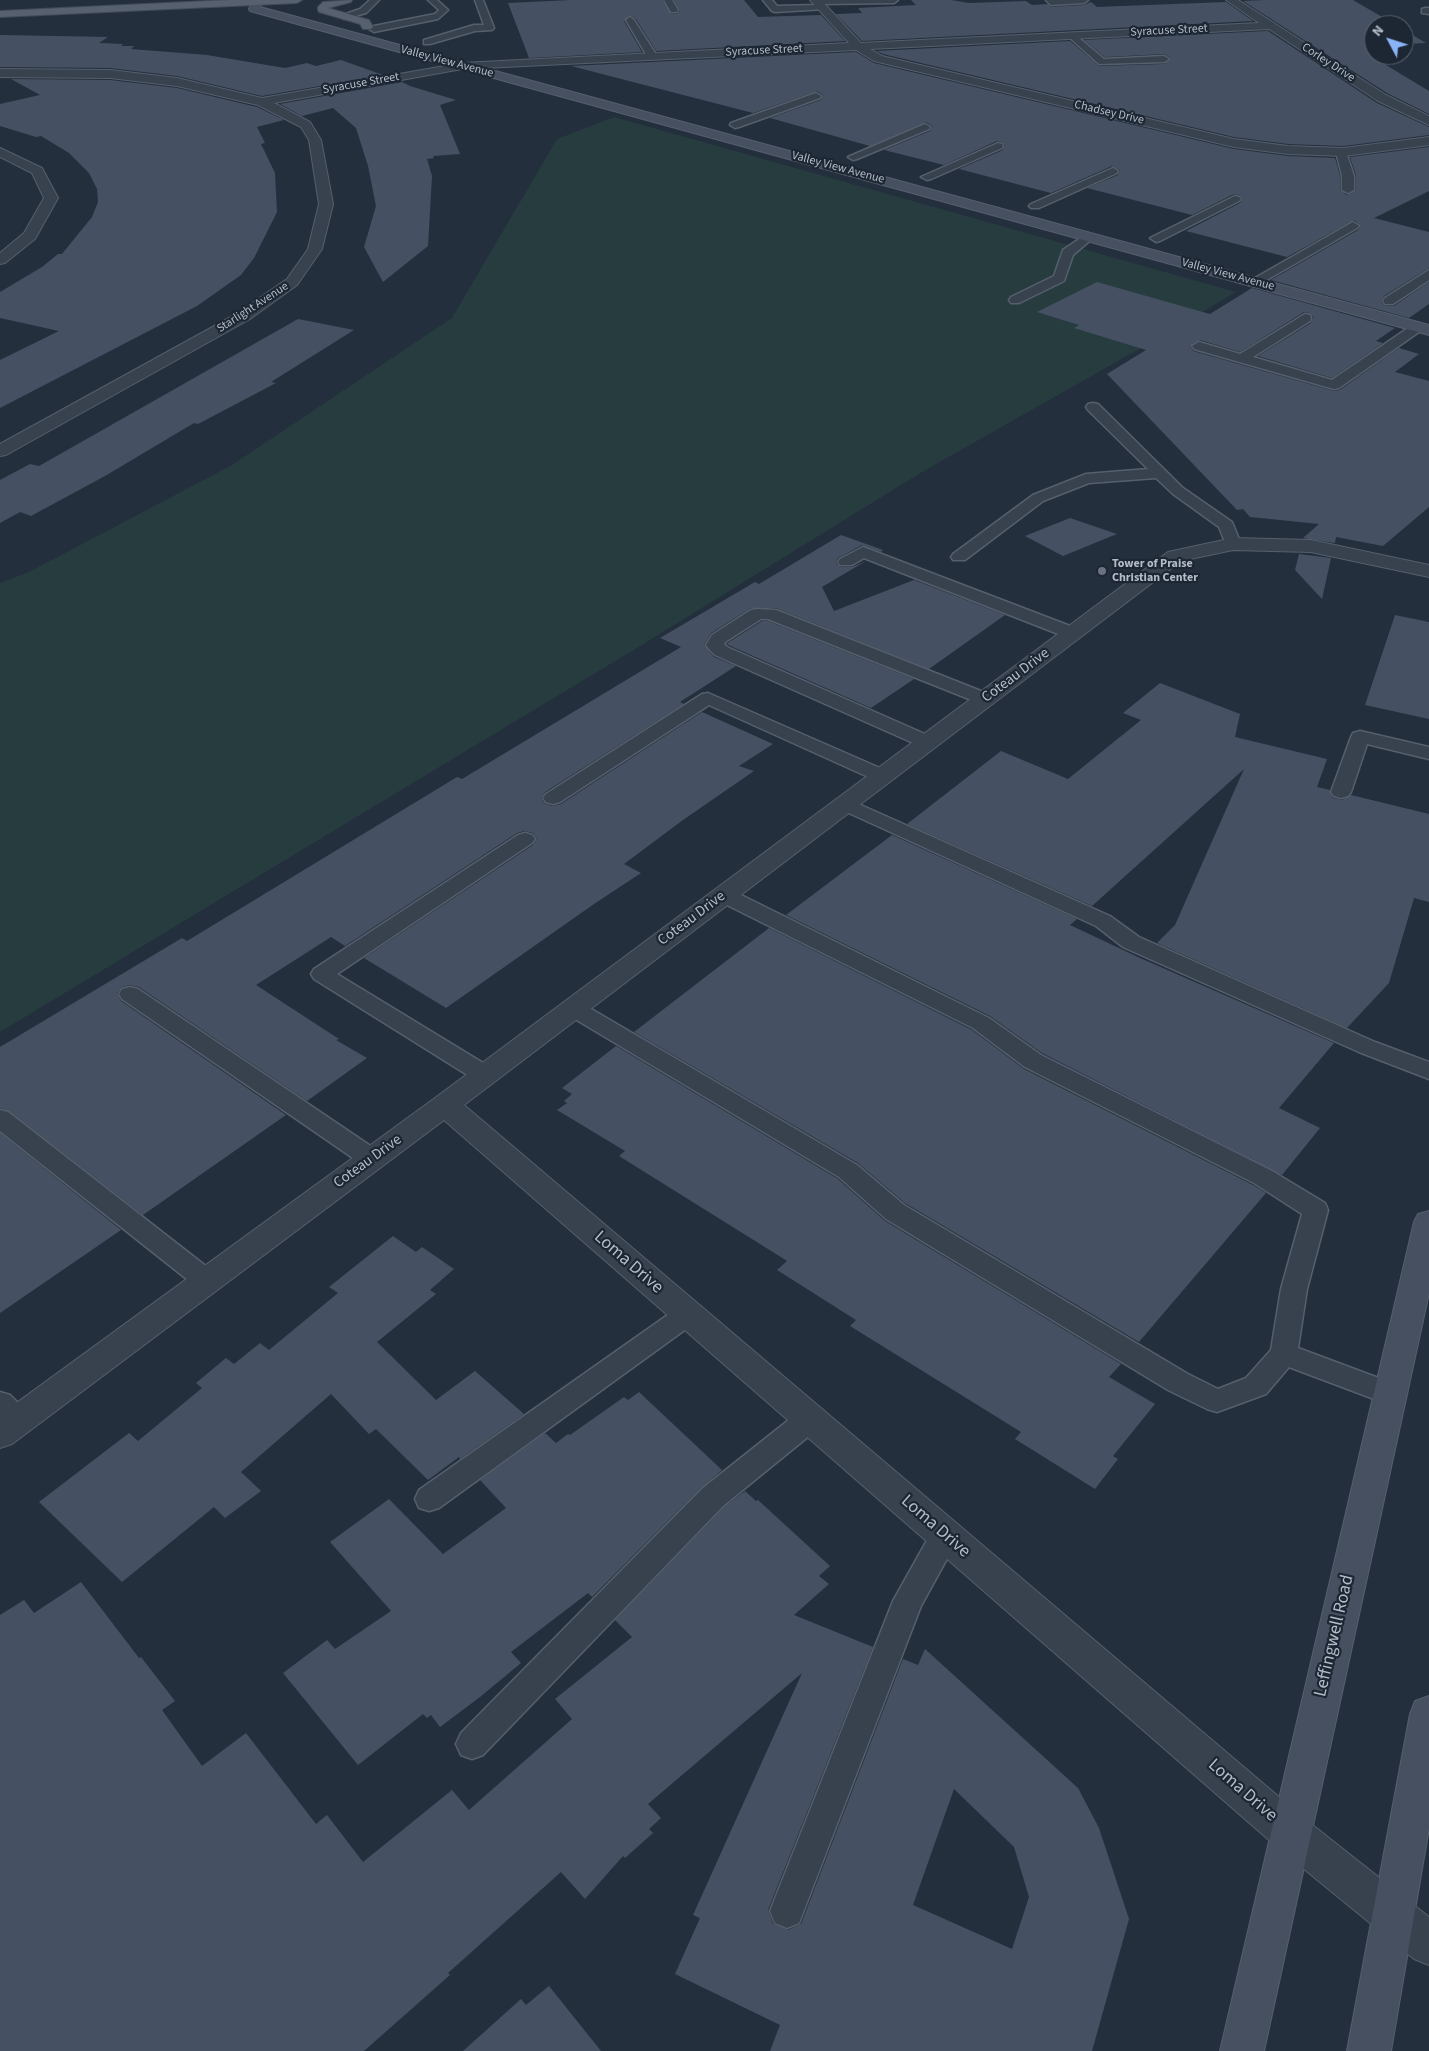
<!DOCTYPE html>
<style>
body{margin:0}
#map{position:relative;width:1429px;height:2051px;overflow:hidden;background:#242f3e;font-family:"Source Sans 3",sans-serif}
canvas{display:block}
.north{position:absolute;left:1364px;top:15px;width:50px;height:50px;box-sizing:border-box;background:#1d2633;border:1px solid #59626f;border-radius:50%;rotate:310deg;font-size:14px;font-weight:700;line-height:20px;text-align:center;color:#b4bcc9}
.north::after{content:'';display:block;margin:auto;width:18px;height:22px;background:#8ab4f8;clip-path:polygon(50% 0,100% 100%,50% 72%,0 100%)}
</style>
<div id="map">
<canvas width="1429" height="2051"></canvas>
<div class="north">N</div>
</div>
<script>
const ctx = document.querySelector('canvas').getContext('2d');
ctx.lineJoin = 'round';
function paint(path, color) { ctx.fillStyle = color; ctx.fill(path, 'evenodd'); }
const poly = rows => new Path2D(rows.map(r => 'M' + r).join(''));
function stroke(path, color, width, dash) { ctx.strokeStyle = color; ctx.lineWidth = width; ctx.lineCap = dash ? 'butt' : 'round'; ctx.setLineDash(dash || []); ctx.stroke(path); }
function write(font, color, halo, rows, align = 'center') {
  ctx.font = font + ' "Source Sans 3",sans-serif'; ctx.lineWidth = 4.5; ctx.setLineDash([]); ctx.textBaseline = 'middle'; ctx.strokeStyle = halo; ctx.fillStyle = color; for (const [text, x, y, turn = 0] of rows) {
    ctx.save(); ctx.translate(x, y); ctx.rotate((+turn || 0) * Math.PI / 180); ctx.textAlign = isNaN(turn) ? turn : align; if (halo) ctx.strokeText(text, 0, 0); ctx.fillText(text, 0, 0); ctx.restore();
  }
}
paint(poly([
 [614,117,1236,292,1157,339,922,472,645,643,0,1032,0,583,29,572,232,465,452,318,557,139]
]), '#263c3f');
paint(poly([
 [571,0,662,0,671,14,677,14,680,11,674,0,744,0,758,17,821,15,845,41,656,51,636,19,630,15,624,21,642,52,529,58,508,3],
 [911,0,951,0,969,3,1026,1,1032,5,1048,4,1051,7,1084,5,1091,2,1097,7,1226,2,1253,21,862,41,836,14,862,13,858,8,916,5],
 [1264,0,1353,0,1396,25,1374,25,1374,46,1372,46,1374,47,1374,55,1388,55,1392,58,1387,58,1393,62,1381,62,1429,91,1429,114,1387,93,1243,1],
 [1404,30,1426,43,1404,44],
 [1268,31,1377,103,1429,127,1429,135,1344,146,1288,144,1234,137,883,54,876,51,1070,41,1099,66,1164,64,1171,58,1164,54,1105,57,1084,40],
 [0,35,108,37,99,43,123,44,121,46,134,46,131,49,207,55,285,68,307,63,316,66,341,60,383,75,262,96,177,76,110,68,0,67],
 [856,52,874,63,1234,149,1288,156,1335,158,1340,176,1340,190,1347,195,1356,190,1356,175,1350,157,1429,147,1429,191,1374,218,1429,232,1429,268,1384,296,1381,302,1385,306,1394,306,1429,282,1429,304,1409,318,1271,280,1358,230,1361,226,1354,220,1287,257,1186,231,1240,203,1243,199,1239,195,1234,194,1192,215,1087,188,1118,175,1120,170,1112,166,1051,193,959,169,1003,150,1005,145,1002,142,997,141,944,165,884,150,930,131,932,126,926,122,870,146,770,118,821,100,823,95,817,91,753,113,571,66],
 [11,79,110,80,177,88,257,107,284,120,257,127,265,143,261,144,275,173,277,212,254,258,241,275,197,306,0,408,0,360,59,331,0,318,0,292,42,267,58,254,62,254,92,217,98,202,97,189,89,173,69,153,41,136,36,137,0,126,0,104,40,95],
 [402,82,410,86,456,100,440,105,460,154,433,156,434,158,427,159,432,176,428,246,383,282,364,247,376,206,368,166,356,128,333,108,302,116,280,104],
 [1097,282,1210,314,1252,288,1395,328,1376,341,1383,343,1332,378,1258,356,1311,323,1313,317,1310,313,1304,312,1240,352,1200,340,1190,346,1193,351,1334,391,1340,390,1399,348,1419,354,1395,372,1429,381,1429,507,1383,546,1336,537,1335,543,1303,538,1319,524,1250,517,1243,509,1237,510,1107,374,1146,350,1074,328,1079,325,1037,312],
 [298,319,354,330,271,382,276,383,198,424,194,423,105,476,31,516,20,512,0,523,0,480,30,464,39,466],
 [1070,518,1117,534,1063,556,1025,536],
 [841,535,883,550,881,552,862,545,838,558,836,563,840,567,852,567,866,561,822,587,834,611,914,580,1005,615,929,669,776,608,751,608,711,633,704,645,708,650,714,657,736,666,680,702,684,704,545,792,541,798,544,803,552,806,561,804,702,712,773,744,739,766,754,771,683,820,624,864,641,873,594,904,446,1008,364,958,533,845,537,839,533,833,524,831,517,833,345,946,331,937,256,985,339,1039,336,1040,367,1058,307,1101,139,987,130,985,122,987,117,993,121,1001,286,1115,143,1215,9,1111,0,1108,0,1047,182,938,187,941,457,777,462,779,681,647,660,638,755,582,759,584],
 [1299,554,1331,558,1322,599,1295,570],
 [1395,615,1429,622,1429,719,1365,705],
 [762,621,768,621,914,679,871,708,726,644],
 [1160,683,1240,714,1235,737,1327,759,1317,787,1330,790,1330,793,1333,798,1342,800,1351,795,1429,814,1429,902,1414,898,1389,983,1347,1028,1157,943,1175,925,1244,769,1092,906,907,824,1001,751,1068,779,1141,720,1123,713],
 [892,835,1077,919,1070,925,1140,958,1334,1043,1279,1108,1320,1128,1282,1175,1042,1053,990,1016,786,915],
 [769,928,972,1030,1024,1069,1253,1185,1266,1193,1139,1342,905,1203,858,1163,634,1032],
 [616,1046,838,1179,885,1221,1121,1364,1109,1377,1155,1404,1113,1456,1118,1459,1095,1489,1015,1439,1021,1432,850,1326,856,1320,777,1270,787,1261,784,1259,619,1156,625,1151,557,1110,567,1103,564,1101,572,1094,562,1088],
 [0,1133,121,1230,0,1313],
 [393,1236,416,1252,422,1247,454,1269,430,1290,436,1294,377,1342,436,1400,475,1371,524,1414,460,1459,459,1457,428,1480,376,1429,369,1434,331,1394,241,1472,261,1491,225,1518,214,1507,122,1582,39,1502,129,1433,138,1441,202,1388,196,1383,226,1358,234,1364,260,1343,269,1350,338,1293,329,1287],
 [639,1392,722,1470,702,1487,592,1597,588,1593,511,1652,521,1663,480,1697,440,1727,431,1715,427,1718,423,1714,358,1765,283,1673,327,1640,335,1649,391,1611,330,1542,389,1499,443,1554,506,1508,480,1480,545,1433,556,1443,568,1434,570,1435,624,1397,628,1400],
 [745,1491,756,1501,758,1500,830,1566,819,1576,829,1584,794,1615,873,1647,768,1910,773,1924,788,1930,801,1924,903,1659,918,1665,925,1649,1078,1788,1099,1828,1129,1919,1092,2051,770,2051,780,2025,675,1974,700,1918,693,1915,802,1673,648,1804,661,1818,649,1829,653,1833,625,1858,623,1856,585,1899,561,1872,448,1973,450,1975,364,2051,0,2051,0,1615,24,1600,34,1613,81,1582,139,1658,141,1657,175,1701,162,1710,202,1766,246,1733,316,1824,327,1815,363,1862,452,1790,469,1810,572,1719,555,1699,632,1637,615,1620,724,1507],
 [954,1789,1014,1847,1029,1897,1012,1949,913,1905],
 [549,1986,601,2051,463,2051,521,1999,526,2005]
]), '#455162');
const lane = poly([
 [370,0,379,0,366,13,344,19,340,16,360,9,370,0],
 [428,0,437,0,448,10,438,19,374,32,369,29,374,26,435,14,439,10,428,0],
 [475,0,483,0,494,28,492,30,475,31,430,44,424,44,424,40,474,25,484,25,475,0],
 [664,0,672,0,678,10,677,12,671,12,664,0],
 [763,0,772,0,777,6,818,5,814,2,816,0,898,0,894,3,822,4,826,7,825,9,775,12,772,11,763,0],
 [1046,0,1088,0,1084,3,1051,5,1046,0],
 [1425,8,1429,8,1429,14,1422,13,1422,9,1425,8],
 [630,17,634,20,657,56,655,58,652,59,647,56,626,20,630,17],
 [1073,33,1104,59,1164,56,1169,59,1164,62,1099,64,1070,38,1068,36,1073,33],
 [816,93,821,96,820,98,739,127,735,128,730,125,731,123,816,93],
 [925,124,930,127,929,129,857,159,853,160,848,157,925,124],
 [998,143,1002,144,1003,146,1002,148,931,179,927,180,921,177,998,143],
 [1341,149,1346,152,1354,176,1354,190,1348,193,1342,190,1342,176,1336,152,1341,149],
 [1113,168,1118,171,1117,173,1039,208,1031,208,1029,206,1031,204,1113,168],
 [1235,196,1239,197,1241,199,1239,201,1160,241,1156,242,1150,238,1235,196],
 [1353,222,1359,226,1357,228,1258,285,1250,285,1248,282,1353,222],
 [1088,233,1094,237,1073,255,1064,281,1019,303,1011,303,1009,300,1011,297,1054,276,1063,250,1088,233],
 [1429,270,1429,280,1393,304,1385,304,1383,301,1385,298,1429,270],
 [1305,314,1310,315,1311,318,1310,321,1253,357,1332,380,1414,324,1419,323,1426,327,1339,388,1334,389,1194,349,1192,346,1199,342,1240,354,1305,314],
 [1093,403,1098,404,1183,488,1232,522,1241,544,1239,547,1227,547,1219,527,1173,494,1156,478,1089,483,1043,501,965,560,953,560,951,557,953,554,1033,495,1086,474,1148,469,1088,410,1086,407,1088,404,1093,403],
 [863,547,1078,629,1081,633,1078,637,1072,638,1066,637,864,558,852,565,840,565,838,562,840,559,863,547],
 [757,609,776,610,991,695,994,699,991,703,985,704,979,703,768,619,761,619,725,642,724,644,727,647,934,738,936,742,934,746,927,748,920,746,715,655,709,649,706,645,712,635,751,610,757,609],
 [708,693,889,772,892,776,889,780,882,782,875,780,709,705,560,802,553,804,546,802,543,798,546,794,702,694,708,693],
 [1360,731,1429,747,1429,759,1367,744,1351,792,1348,796,1341,798,1334,796,1331,792,1351,737,1353,733,1360,731],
 [845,798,1110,916,1139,937,1375,1042,1429,1062,1429,1079,1359,1052,1123,947,1096,926,838,808,835,804,838,800,845,798],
 [525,833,532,835,535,839,532,843,337,974,493,1069,497,1075,493,1081,485,1083,477,1081,314,979,311,974,314,969,518,835,525,833],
 [724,889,731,890,989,1018,1041,1055,1272,1171,1325,1203,1328,1210,1307,1289,1298,1348,1400,1386,1404,1394,1400,1402,1390,1405,1289,1367,1266,1394,1217,1412,1207,1409,1168,1390,886,1219,839,1177,565,1013,562,1008,565,1003,573,1001,581,1003,857,1165,904,1205,1188,1374,1218,1389,1246,1378,1271,1350,1281,1289,1302,1214,1254,1183,1025,1067,973,1028,717,900,714,895,717,890,724,889],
 [130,987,138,989,381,1153,384,1159,381,1165,372,1168,363,1165,122,999,119,994,122,989,130,987],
 [0,1110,8,1112,216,1274,220,1281,216,1288,207,1291,198,1288,0,1131,0,1110],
 [688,1304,697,1307,701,1314,697,1321,439,1508,429,1511,419,1508,415,1499,419,1490,679,1307,688,1304],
 [0,1392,10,1395,28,1413,32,1421,28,1429,18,1433,8,1429,0,1421,0,1392],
 [810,1407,820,1411,824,1419,820,1427,723,1506,483,1755,472,1759,461,1755,456,1744,461,1733,703,1488,800,1411,810,1407],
 [945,1522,955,1526,960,1535,921,1606,799,1923,787,1928,775,1923,770,1911,893,1601,935,1526,945,1522]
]);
const street = poly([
 [810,0,821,0,861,43,1259,23,1226,0,1238,0,1386,95,1429,116,1429,125,1378,101,1269,29,870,49,882,56,1234,139,1288,146,1344,148,1429,137,1429,145,1344,156,1288,154,1234,147,874,61,856,50,462,69,274,103,310,122,321,140,333,204,322,249,297,285,250,319,6,455,0,456,0,444,238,313,287,279,308,249,319,204,309,140,301,127,258,105,177,86,110,78,0,77,0,69,110,70,177,78,262,98,462,63,849,43,810,0],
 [0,148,42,168,58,198,35,239,5,263,0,264,0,253,24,233,44,198,32,173,0,157,0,148],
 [1233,538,1311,540,1429,565,1429,577,1311,552,1233,550,1181,561,464,1105,1305,1819,1429,1917,1429,1965,1414,1959,1277,1847,444,1120,12,1444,0,1448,0,1415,435,1098,1168,552,1233,538]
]);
const secondary = poly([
 [253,0,261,0,262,2,260,7,1429,325,1429,335,250,11,249,9,253,0],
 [1429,1211,1429,1293,1264,2051,1220,2051,1414,1222,1418,1214,1429,1211],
 [1429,1696,1429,1828,1391,2051,1347,2051,1410,1714,1415,1701,1429,1696]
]);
const primary = poly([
 [229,0,302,0,297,3,0,17,0,11,229,0],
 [352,0,351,2,328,8,369,20,373,27,371,29,363,29,360,24,319,12,318,10,318,7,323,2,352,0]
]);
stroke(lane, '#565f6c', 3);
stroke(street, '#565f6c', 2);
stroke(secondary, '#565f6c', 2);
stroke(primary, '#414a57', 2);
paint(lane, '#38414e');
paint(street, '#38414e');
paint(secondary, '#465061');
paint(primary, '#56606e');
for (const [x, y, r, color] of [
 [1102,571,5,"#6b7280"]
]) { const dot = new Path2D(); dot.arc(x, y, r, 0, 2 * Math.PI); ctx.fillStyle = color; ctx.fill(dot); stroke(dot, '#1d2633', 2); }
write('12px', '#b4bcc9', '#1d2633', [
 ["Syracuse Street",1169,31,-3],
 ["Syracuse Street",764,51,-3],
 ["Valley View Avenue",447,62,15],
 ["Corley Drive",1328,63,33],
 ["Syracuse Street",361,84,-10],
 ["Chadsey Drive",1109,113,13],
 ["Valley View Avenue",838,168,15],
 ["Valley View Avenue",1228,275,15],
 ["Starlight Avenue",253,308,-33]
]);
write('bold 12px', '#b4bcc9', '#1d2633', [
 ["Tower of Praise",1112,564],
 ["Christian Center",1112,578]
], 'left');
write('15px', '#b4bcc9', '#1d2633', [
 ["Coteau Drive",1016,676,-37],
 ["Coteau Drive",692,919,-37],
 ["Coteau Drive",368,1162,-36]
]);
write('18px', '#b4bcc9', '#1d2633', [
 ["Loma Drive",628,1263,41],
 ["Loma Drive",935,1527,41],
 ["Leffingwell Road",1335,1636,-77],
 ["Loma Drive",1242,1791,41]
]);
</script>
